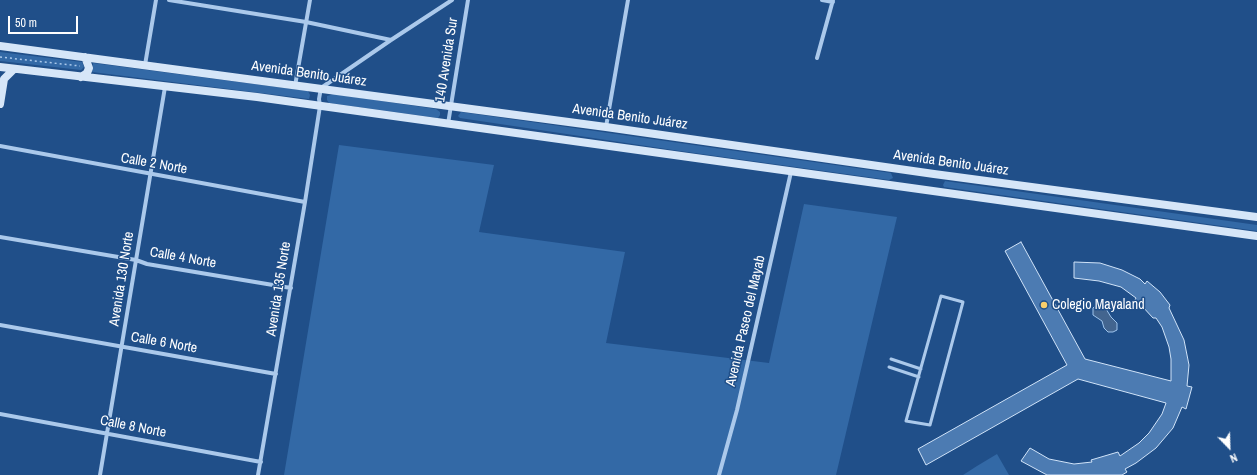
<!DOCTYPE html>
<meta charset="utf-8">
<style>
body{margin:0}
#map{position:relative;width:1257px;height:475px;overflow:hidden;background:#204f89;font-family:"Archivo Narrow",sans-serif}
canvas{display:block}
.north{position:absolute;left:1209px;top:427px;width:40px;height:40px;-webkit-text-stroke:3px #204f89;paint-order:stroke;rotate:157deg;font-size:11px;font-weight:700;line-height:16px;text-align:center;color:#fff}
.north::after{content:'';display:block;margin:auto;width:14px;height:18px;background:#fff;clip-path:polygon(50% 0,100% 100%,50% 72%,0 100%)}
.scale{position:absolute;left:8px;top:16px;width:70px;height:18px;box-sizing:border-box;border:2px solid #fff;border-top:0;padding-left:5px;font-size:12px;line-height:14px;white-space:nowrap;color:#fff;-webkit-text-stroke:3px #204f89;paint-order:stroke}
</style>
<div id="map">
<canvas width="1257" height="475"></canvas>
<div class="north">N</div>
<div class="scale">50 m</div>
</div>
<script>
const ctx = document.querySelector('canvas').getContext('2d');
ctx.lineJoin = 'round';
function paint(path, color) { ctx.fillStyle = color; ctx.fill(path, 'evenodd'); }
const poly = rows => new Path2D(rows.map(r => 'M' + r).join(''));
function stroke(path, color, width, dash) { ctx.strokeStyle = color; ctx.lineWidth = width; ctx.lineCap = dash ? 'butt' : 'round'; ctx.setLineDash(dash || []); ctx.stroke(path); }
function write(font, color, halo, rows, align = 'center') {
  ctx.font = font + ' "Archivo Narrow",sans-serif'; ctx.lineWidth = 3; ctx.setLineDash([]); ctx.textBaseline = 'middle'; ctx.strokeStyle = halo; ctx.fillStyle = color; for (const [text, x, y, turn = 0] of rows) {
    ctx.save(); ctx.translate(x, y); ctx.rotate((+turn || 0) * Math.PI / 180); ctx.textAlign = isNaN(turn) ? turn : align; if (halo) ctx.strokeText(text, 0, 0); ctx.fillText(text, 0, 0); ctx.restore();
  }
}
paint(poly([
 [0,52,82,62,84,67,81,70,0,61],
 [93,63,308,91,310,95,309,99,92,72],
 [334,94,436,109,440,112,440,115,438,118,329,103,327,100,327,96],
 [461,112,891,173,893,178,889,180,673,150,460,118,458,116],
 [339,145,494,165,479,232,625,252,606,343,769,363,804,204,897,217,836,475,284,475],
 [945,181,1257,225,1257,231,944,187,943,185],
 [997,454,1009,475,963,475,977,466]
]), '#3369a6');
const water = poly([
 [1103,304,1111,317,1117,323,1117,330,1113,332,1108,332,1104,328,1102,321,1093,315,1093,308,1096,305,1103,304]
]);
paint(water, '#43658f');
stroke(water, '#9ec4ec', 1);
const building = poly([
 [1021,242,1085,359,1171,381,1171,359,1169,347,1162,327,1156,318,1153,318,1142,306,1135,300,1136,298,1121,287,1099,281,1074,278,1074,262,1100,263,1122,270,1140,279,1145,284,1147,281,1160,292,1170,305,1169,308,1184,340,1189,365,1187,386,1192,387,1186,409,1182,407,1173,428,1156,448,1136,463,1125,469,1127,472,1122,475,1047,475,1021,461,1030,448,1049,459,1074,464,1092,462,1091,460,1118,452,1120,456,1139,443,1149,433,1162,414,1166,403,1078,379,926,465,918,449,1067,365,1005,251,1021,242]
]);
paint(building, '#4c7bb2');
stroke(building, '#d0e3f8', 1);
stroke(poly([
 [0,57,80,66]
]), '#abc9eb', 1.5, [2, 3]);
stroke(poly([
 [941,296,963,302,930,425,906,421,941,296],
 [891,359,921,369],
 [889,367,919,377]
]), '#abc9eb', 3);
stroke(poly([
 [169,0,306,22,391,40],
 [822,0,833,2],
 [817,58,833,0],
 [145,65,156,0],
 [295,86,310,0],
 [448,124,468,0],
 [606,127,628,0],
 [0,146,305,202],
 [0,237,136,260,147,264,291,288],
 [0,325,276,374],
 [0,414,261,462],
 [100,475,165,87],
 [258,475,305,202,320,106,319,99,321,88,391,40,452,0],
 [719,475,737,410,791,172]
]), '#abc9eb', 4);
stroke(poly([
 [0,46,606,127,934,174,1257,217],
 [0,67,257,97,1257,236],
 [81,77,87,73,89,68,85,57],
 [0,104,4,79,14,69]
]), '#d6e6f8', 8);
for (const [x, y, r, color] of [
 [1044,305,4,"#f9ce6b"]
]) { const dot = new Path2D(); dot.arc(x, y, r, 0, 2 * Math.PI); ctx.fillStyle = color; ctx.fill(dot); stroke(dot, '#204f89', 1.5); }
write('14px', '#fff', '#204f89', [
 ["140 Avenida Sur",447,60,-81],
 ["Avenida Benito Juárez",309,74,8],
 ["Avenida Benito Juárez",630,117,8],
 ["Avenida Benito Juárez",951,163,8],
 ["Calle 2 Norte",154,164,10],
 ["Calle 4 Norte",183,258,10],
 ["Avenida 130 Norte",122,279,-81],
 ["Avenida 135 Norte",279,289,-81],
 ["Avenida Paseo del Mayab",746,321,-77],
 ["Calle 6 Norte",164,343,10],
 ["Calle 8 Norte",133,427,11]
]);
write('14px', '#fff', '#204f89', [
 ["Colegio Mayaland",1052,305]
], 'left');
</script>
